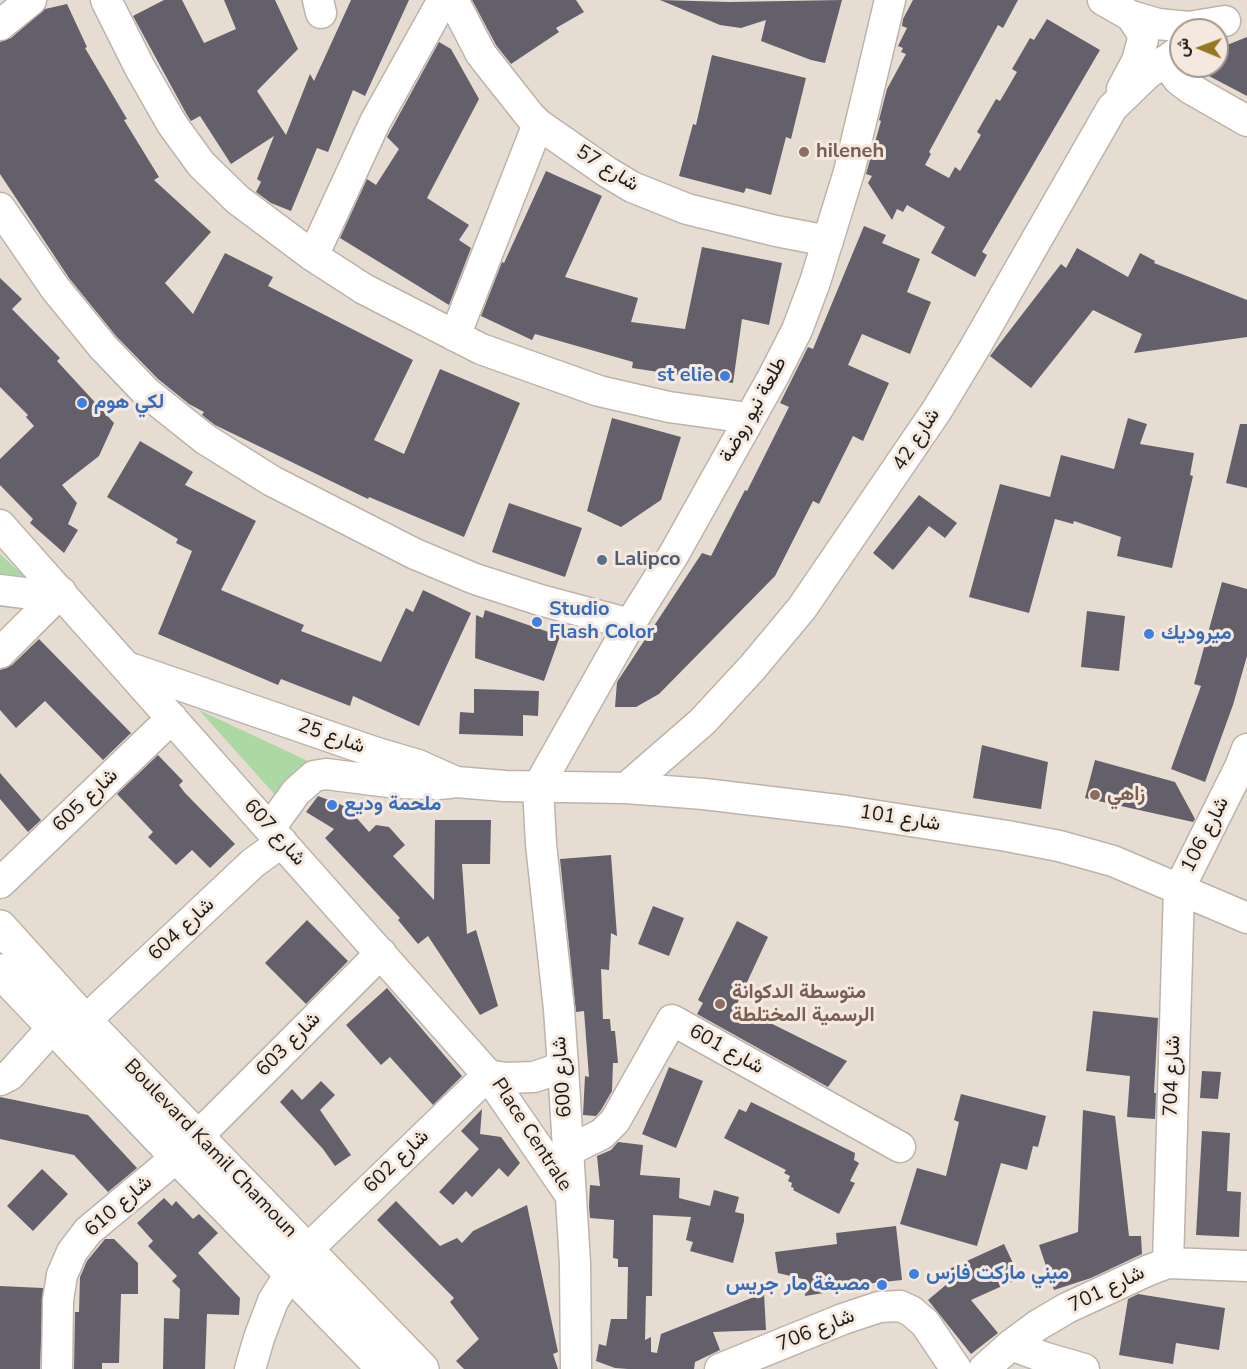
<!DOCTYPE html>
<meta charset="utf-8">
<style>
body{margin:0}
#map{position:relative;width:1247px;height:1369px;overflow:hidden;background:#e7dcd2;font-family:"Nunito Sans",Vazirmatn,sans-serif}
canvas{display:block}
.north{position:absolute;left:1169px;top:18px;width:60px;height:60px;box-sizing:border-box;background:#f5e9df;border:2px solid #9f978f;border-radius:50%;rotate:271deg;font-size:16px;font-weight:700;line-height:24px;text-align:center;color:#1f1b17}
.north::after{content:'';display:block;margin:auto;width:21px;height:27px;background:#95781f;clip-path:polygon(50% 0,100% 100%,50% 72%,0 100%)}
</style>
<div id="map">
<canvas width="1247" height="1369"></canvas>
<div class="north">ش</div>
</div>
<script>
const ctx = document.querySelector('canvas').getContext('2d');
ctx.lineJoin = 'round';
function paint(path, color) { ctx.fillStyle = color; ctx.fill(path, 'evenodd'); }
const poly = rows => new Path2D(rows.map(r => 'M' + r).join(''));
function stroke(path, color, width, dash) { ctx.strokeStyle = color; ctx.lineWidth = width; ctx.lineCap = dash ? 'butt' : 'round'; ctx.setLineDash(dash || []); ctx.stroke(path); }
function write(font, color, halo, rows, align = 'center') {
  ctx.font = font + ' "Nunito Sans",Vazirmatn,sans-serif'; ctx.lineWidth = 6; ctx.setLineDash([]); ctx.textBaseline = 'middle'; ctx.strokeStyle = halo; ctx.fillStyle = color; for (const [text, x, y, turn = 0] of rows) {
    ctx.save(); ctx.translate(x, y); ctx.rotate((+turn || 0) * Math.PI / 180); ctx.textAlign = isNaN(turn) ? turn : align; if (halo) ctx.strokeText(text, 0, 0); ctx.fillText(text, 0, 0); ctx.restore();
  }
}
paint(poly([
 [0,554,25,577,0,574],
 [199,710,308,761,277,797]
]), '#acd8a4');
paint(poly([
 [164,0,182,0,204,43,236,29,224,0,275,0,298,49,257,91,286,135,310,74,314,81,351,0,409,0,365,96,353,90,328,152,317,148,291,211,271,203,256,192,261,182,257,179,274,136,231,164,200,116,191,121,187,115,133,16],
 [472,0,576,0,584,12,556,28,559,32,511,64,496,45],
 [660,0,729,2,842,0,825,63,811,60,761,41,766,20,741,28,720,25],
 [913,0,1018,0,1003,28,998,25,929,152,931,154,925,165,949,178,955,167,960,171,981,135,977,132,996,99,1000,101,1017,72,1012,69,1030,38,1034,40,1047,19,1100,50,982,252,987,255,975,277,931,253,945,227,907,205,903,212,897,209,892,220,868,183,872,176,866,174,881,121,879,120,887,89,906,54,901,52,903,48,898,46,907,28,902,26,903,19],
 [67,4,87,47,85,48,127,119,124,120,159,177,154,180,211,232,165,283,193,314,225,253,273,277,268,286,413,360,374,440,404,454,440,369,520,403,464,537,369,497,368,499,215,425,202,415,204,412,189,404,158,379,116,336,69,278,0,174,0,42,11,38,45,9],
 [1247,37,1247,96,1190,66,1217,66,1217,49],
 [439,42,451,49,479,99,427,198,469,225,459,240,471,248,449,305,340,238,367,179,376,185,399,149,387,137],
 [712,55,806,78,791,139,786,137,771,195,746,188,744,193,679,176,693,124,696,125],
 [546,171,602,196,565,277,638,298,631,322,685,329,702,247,782,263,769,325,742,319,733,383,632,368,633,362,535,334,532,340,481,316,502,262,504,263],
 [864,226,886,235,882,243,920,259,907,292,931,302,910,354,862,334,848,365,889,383,863,441,853,436,819,504,813,501,775,576,659,694,636,707,615,707,617,682,702,553,711,556,745,490,747,491,789,407,780,403,808,347,813,349],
 [1077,248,1128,277,1140,253,1155,261,1154,263,1247,300,1247,337,1134,353,1142,334,1093,310,1031,388,990,356,1061,264,1066,268],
 [0,278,22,299,12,309,60,358,57,361,114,423,99,456,62,485,77,503,68,524,78,530,64,553,30,523,33,519,0,485,0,459,34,426,26,417,28,415,0,387],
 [612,418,681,437,661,500,621,527,587,511],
 [1128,418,1147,424,1140,444,1194,453,1190,475,1193,476,1172,568,1117,556,1121,537,1074,521,1073,524,1055,519,1029,613,969,597,1000,484,1050,497,1061,455,1114,469],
 [1240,424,1247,424,1247,488,1226,483],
 [140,441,193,472,185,485,256,521,221,590,304,625,301,631,381,662,406,608,413,612,423,590,471,613,419,726,353,696,350,706,281,679,278,685,158,634,192,551,176,543,178,539,107,497],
 [919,495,957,523,945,538,929,526,893,570,873,553],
 [509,503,582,528,565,577,492,552],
 [1222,582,1247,589,1247,656,1233,705,1205,782,1171,769,1201,686,1194,684],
 [485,610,560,636,544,681,475,658,476,615,483,618],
 [1087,611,1125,616,1119,671,1081,667],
 [39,639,131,733,103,760,45,701,16,728,0,710,0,670,12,665],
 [474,689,539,691,538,716,523,715,523,736,459,734,460,712,474,713],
 [982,745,1048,762,1041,809,973,798],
 [158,755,183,781,179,785,185,793,235,844,210,868,192,850,176,865,148,837,153,832,117,794],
 [1095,760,1175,782,1195,819,1193,822,1085,798],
 [0,773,41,820,28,832,0,799],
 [318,796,347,807,369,832,376,825,389,827,405,845,393,856,434,900,435,820,491,820,490,864,462,864,467,934,476,930,498,1006,480,1015,428,936,418,944,398,920,400,918,325,838,334,829,306,812],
 [611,855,617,936,611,933,609,970,601,969,603,1019,610,1019,611,1031,615,1031,618,1063,613,1063,612,1091,601,1110,596,1116,583,1115,585,1076,589,1077,584,1011,576,1012,560,859],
 [653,906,684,918,669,956,638,944],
 [307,920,348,961,306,1004,265,963],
 [737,921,768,937,736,1006,847,1061,828,1087,697,1014,703,1003,698,1000],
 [387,988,462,1076,433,1105,390,1057,381,1065,346,1025],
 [1093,1011,1158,1018,1154,1093,1156,1093,1155,1119,1127,1117,1130,1076,1086,1071],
 [669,1067,703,1081,676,1148,642,1134],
 [1202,1071,1221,1072,1218,1099,1200,1098],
 [321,1081,335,1095,320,1110,351,1155,335,1166,323,1149,280,1102,292,1089,302,1100],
 [961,1094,1046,1116,1038,1147,1033,1146,1027,1170,1001,1163,977,1246,900,1224,917,1168,946,1176,959,1122,954,1120],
 [0,1097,88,1115,137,1168,108,1192,74,1155,0,1139],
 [751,1102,855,1153,854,1160,859,1163,850,1181,855,1183,839,1214,793,1190,794,1188,791,1187,792,1183,788,1181,790,1176,784,1173,786,1170,724,1138,739,1109,746,1112],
 [482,1109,480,1134,501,1137,520,1163,508,1177,499,1168,472,1197,466,1191,453,1205,439,1192,479,1149,461,1131],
 [1083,1110,1115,1116,1129,1236,1141,1236,1142,1254,1091,1278,1054,1290,1039,1245,1078,1232],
 [1202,1131,1230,1133,1227,1191,1241,1192,1239,1237,1196,1235],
 [618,1142,643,1145,640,1175,680,1178,679,1198,710,1206,714,1190,739,1197,735,1212,744,1214,744,1221,733,1263,690,1251,693,1242,686,1240,691,1217,653,1215,652,1296,646,1296,645,1340,651,1337,651,1352,657,1353,661,1334,764,1293,766,1330,713,1332,720,1350,695,1362,694,1369,628,1369,615,1368,596,1361,599,1344,606,1346,611,1319,627,1319,628,1267,618,1267,618,1259,613,1258,614,1220,590,1218,589,1206,590,1185,600,1186,597,1156,611,1150],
 [42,1169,68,1194,33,1231,7,1206],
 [164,1198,172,1206,176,1201,193,1219,199,1214,218,1233,198,1253,240,1298,239,1315,207,1314,205,1369,163,1369,164,1318,179,1319,180,1289,172,1281,177,1276,148,1246,153,1241,137,1223],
 [396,1201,440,1246,457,1238,462,1243,473,1231,527,1205,558,1352,553,1354,558,1369,464,1369,456,1361,479,1339,450,1302,454,1298,377,1220],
 [896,1226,902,1280,836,1287,836,1291,805,1296,807,1280,778,1273,775,1252,837,1244,836,1233],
 [105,1239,114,1239,138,1263,138,1294,121,1294,119,1363,102,1363,102,1369,74,1369,75,1312,79,1312,80,1277,87,1261],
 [1004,1244,1020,1278,971,1300,998,1333,971,1354,928,1300,960,1273,946,1275,945,1271],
 [0,1286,43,1288,40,1369,0,1369],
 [1138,1294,1225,1308,1219,1350,1176,1343,1173,1364,1119,1355,1128,1299]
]), '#64606b');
const minor = poly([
 [106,0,140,68,172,124,201,164,238,200,313,256,364,289,481,349,599,391,669,407,748,418],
 [318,0,321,13],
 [453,0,481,54,530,116,538,124,607,172,632,187,687,209,776,231,828,241],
 [1103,0,1131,16,1158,24,1189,27,1225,21],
 [0,25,31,0],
 [1165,61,1178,79,1191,89,1247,121],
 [1122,89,1137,61,1143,39,1141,31,1131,16],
 [0,208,55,288,103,347,146,392,205,439,272,481,415,554,475,579,540,600,630,624],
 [313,256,375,122,443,0],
 [455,336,538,124],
 [0,525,488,1075,571,1196],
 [0,590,56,597],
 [0,653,61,592],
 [127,667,377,753,418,765,456,782,505,786,626,788,704,794,846,811,1007,836,1059,846,1113,861,1247,918],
 [538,787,630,624,674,554,773,377,797,330,815,282,849,172,890,0],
 [538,787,541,844,559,1009,563,1067,575,1263,576,1369],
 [626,788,702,722,752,668,802,608,937,410,974,349,1112,108,1147,74,1181,50],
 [270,828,296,792,314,776,326,774,397,783,438,784,450,783],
 [0,883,172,718],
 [85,1021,253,863,282,842],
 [488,1075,505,1078,534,1077,563,1067],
 [0,1080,10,1075,53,1027],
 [197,1137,381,953],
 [568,1151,602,1134,615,1121,672,1020,900,1147],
 [307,1250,488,1075],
 [1168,1263,1179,889,1240,767,1247,749],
 [1011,1345,1046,1358,1084,1369],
 [57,1369,58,1300,62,1275,72,1252,88,1231,177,1157],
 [250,1369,259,1338,273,1301,291,1272],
 [720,1369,843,1319,879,1307,900,1306,911,1311,925,1323,956,1369],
 [984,1369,1011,1345,1038,1325,1067,1308,1149,1270,1168,1263,1247,1266]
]);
const major = poly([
 [0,927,85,1021,422,1369],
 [0,971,177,1157,384,1369]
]);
stroke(minor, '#beb3aa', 33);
stroke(major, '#beb3aa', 36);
stroke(minor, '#fff', 30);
stroke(major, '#fff', 33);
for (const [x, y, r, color] of [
 [804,152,6,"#8d6e63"],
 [725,376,6,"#3f7fe0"],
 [82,403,6,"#3f7fe0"],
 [602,560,6,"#5c6f8a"],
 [537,622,6,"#3f7fe0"],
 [1149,634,6,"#3f7fe0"],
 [1095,795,6,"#8d6e63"],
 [332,805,6,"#3f7fe0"],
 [720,1004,6,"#8d6e63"],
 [914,1274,6,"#3f7fe0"],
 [882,1285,6,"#3f7fe0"]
]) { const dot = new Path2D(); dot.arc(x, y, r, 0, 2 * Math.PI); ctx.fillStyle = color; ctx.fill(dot); stroke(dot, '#f5e9df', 2); }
write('bold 20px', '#785e54', '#f5e9df', [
 ["hileneh",816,152],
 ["زاهي",1107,795],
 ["متوسطة الدكوانة",732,993],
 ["الرسمية المختلطة",732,1016]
], 'left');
write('20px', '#1f1b17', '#f5e9df', [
 ["شارع 57",607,169,32],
 ["طلعة نيو روضة",754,410,-61],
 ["شارع 42",917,440,-57],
 ["شارع 25",331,737,19],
 ["شارع 605",86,801,-44],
 ["شارع 101",900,819,9],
 ["شارع 607",274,833,48],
 ["شارع 106",1206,835,-63],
 ["شارع 604",182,930,-43],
 ["شارع 603",289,1045,-45],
 ["شارع 601",726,1050,29],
 ["شارع 704",1173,1076,-88],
 ["شارع 600",563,1077,-94],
 ["Place Centrale",531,1135,57],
 ["Boulevard Kamil Chamoun",210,1149,46],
 ["شارع 602",397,1162,-44],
 ["شارع 610",119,1207,-41],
 ["شارع 701",1107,1290,-26],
 ["شارع 706",816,1331,-22]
]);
write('bold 20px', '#366cbe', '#f5e9df', [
 ["st elie",713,376,"right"],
 ["لكي هوم",94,403],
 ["Studio",549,610],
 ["Flash Color",549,633],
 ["ميروديك",1161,634],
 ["ملحمة وديع",344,805],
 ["ميني ماركت فارس",926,1274],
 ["مصبغة مار جريس",870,1285,"right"]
], 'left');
write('bold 20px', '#4e5e75', '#f5e9df', [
 ["Lalipco",614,560]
], 'left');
</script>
